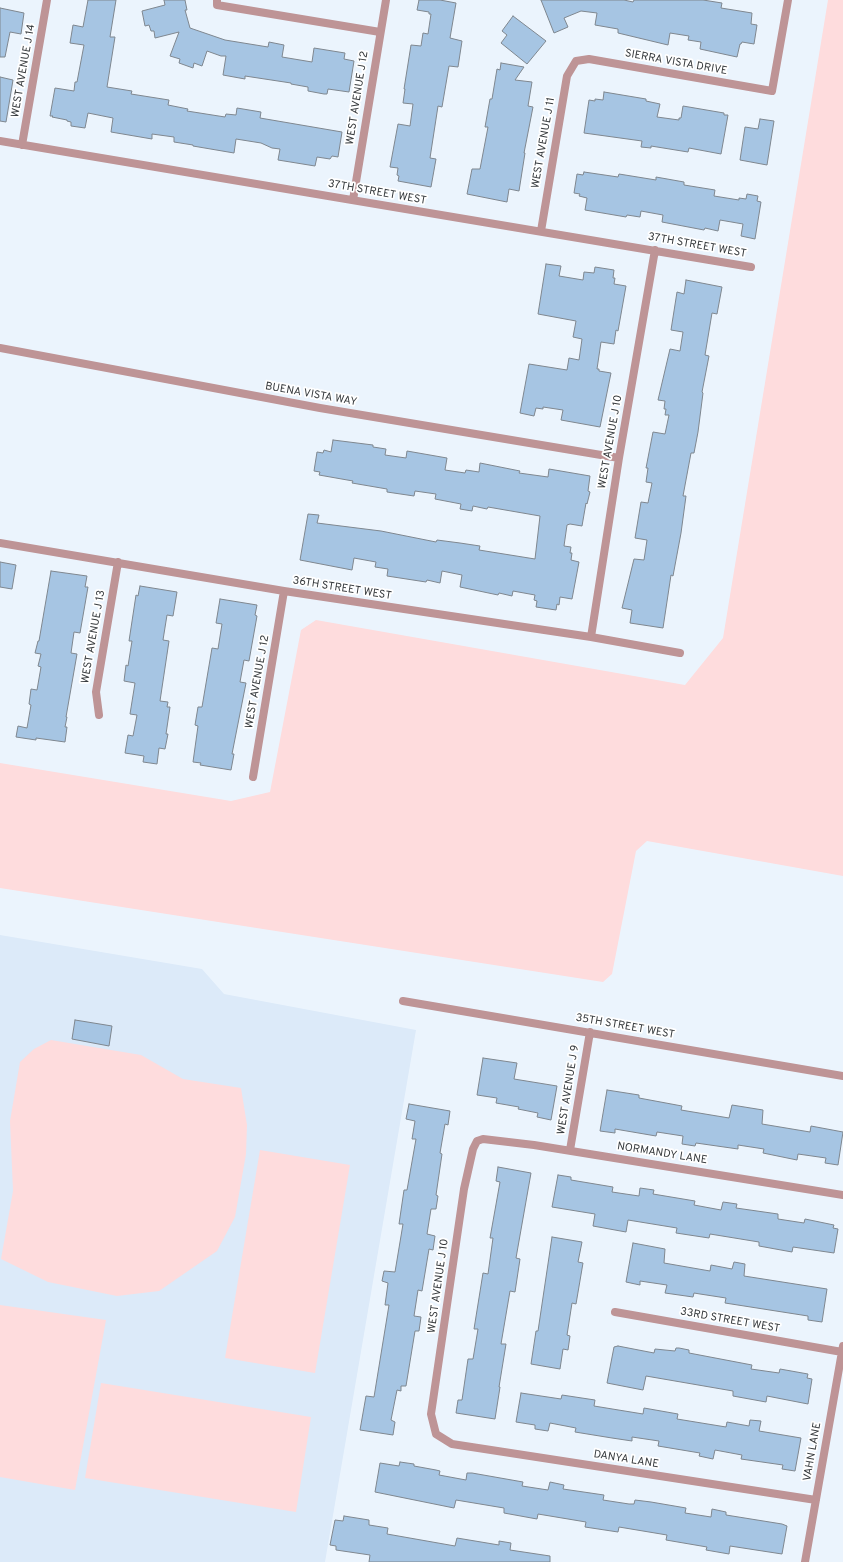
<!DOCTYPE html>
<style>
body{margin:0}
canvas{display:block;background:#ebf4fd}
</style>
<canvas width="843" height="1562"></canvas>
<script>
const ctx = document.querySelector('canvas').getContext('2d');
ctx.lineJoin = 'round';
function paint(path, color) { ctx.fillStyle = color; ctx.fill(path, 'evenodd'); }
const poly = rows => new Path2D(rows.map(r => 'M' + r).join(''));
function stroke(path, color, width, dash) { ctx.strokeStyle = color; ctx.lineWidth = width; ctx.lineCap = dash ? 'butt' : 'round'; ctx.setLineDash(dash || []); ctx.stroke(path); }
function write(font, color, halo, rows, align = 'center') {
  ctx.font = font + ' Overpass,sans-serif'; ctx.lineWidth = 3.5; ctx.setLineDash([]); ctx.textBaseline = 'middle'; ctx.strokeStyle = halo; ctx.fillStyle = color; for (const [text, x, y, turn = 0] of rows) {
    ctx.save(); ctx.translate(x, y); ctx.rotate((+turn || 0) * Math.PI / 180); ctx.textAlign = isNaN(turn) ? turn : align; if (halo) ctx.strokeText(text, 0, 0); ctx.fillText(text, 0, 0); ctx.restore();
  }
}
paint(poly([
 [0,935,202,969,224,994,416,1030,325,1562,0,1562]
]), '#dceaf9');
paint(poly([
 [828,0,843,0,843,876,647,841,636,851,612,974,603,982,0,888,0,763,231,801,270,792,301,630,316,620,685,685,723,638],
 [51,1040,141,1055,183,1079,241,1088,247,1125,246,1154,235,1217,217,1251,159,1291,117,1296,48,1282,1,1259,13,1191,10,1121,20,1062,34,1049],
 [260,1150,350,1165,315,1373,225,1358],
 [0,1305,106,1320,75,1490,0,1477],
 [101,1383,311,1417,296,1512,85,1478]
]), '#fedcdd');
const building = poly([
 [88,0,116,0,110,37,115,37,107,87,132,91,131,94,169,100,168,105,188,109,187,111,225,117,226,114,236,115,237,108,261,112,260,118,342,132,338,157,332,156,330,159,317,157,315,166,278,160,280,149,272,148,261,143,236,139,234,153,193,146,193,145,174,142,174,137,152,134,152,139,111,132,113,118,88,113,85,128,71,126,71,122,67,121,67,120,52,117,53,116,50,116,55,88,74,91,75,82,77,82,84,45,70,43,73,25,83,27,88,0],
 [164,0,185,0,187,10,185,10,190,28,225,40,268,47,269,42,284,45,282,57,312,62,314,48,345,53,344,59,354,61,349,92,328,89,327,94,324,94,308,91,308,87,291,84,291,83,245,76,245,79,223,75,226,56,221,56,207,51,202,66,194,63,193,68,179,63,180,59,170,56,179,32,155,38,154,31,151,31,149,25,145,26,142,11,165,5,164,0],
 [419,0,440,0,456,3,450,38,462,41,458,67,449,66,442,107,438,106,430,158,436,159,431,187,398,181,399,176,397,175,398,168,390,167,398,124,410,126,413,104,403,103,405,89,404,89,411,45,421,46,423,33,428,34,431,14,429,14,429,12,417,10,419,0],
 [541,0,624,0,633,2,634,0,703,0,722,3,721,8,752,13,751,24,757,25,754,44,742,42,741,44,740,44,737,57,700,49,701,42,688,40,689,36,670,33,668,45,618,33,618,29,595,25,597,13,581,11,564,18,568,27,554,33,541,0],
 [0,8,24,13,21,34,10,32,5,57,0,57,0,8],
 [513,16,546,41,527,64,501,43,507,35,502,31,513,16],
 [501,63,524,67,515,80,532,82,528,106,533,107,524,153,525,153,519,191,509,189,507,202,467,194,472,169,480,169,488,127,485,127,490,99,492,99,497,69,500,70,501,63],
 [0,77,13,80,6,122,0,121,0,77],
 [604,92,646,99,646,101,660,104,657,117,679,120,679,118,681,118,683,106,724,113,724,115,728,115,721,154,689,148,688,152,651,146,651,148,641,147,642,141,584,133,589,100,595,101,595,99,603,100,604,92],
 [760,119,774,121,767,165,740,160,745,127,758,129,760,119],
 [584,172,618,177,619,174,656,180,656,177,684,182,684,185,715,190,714,196,739,200,739,198,746,199,747,194,758,196,757,201,761,202,755,239,741,236,743,224,720,220,718,231,705,228,704,230,662,222,663,215,641,211,640,217,627,215,626,217,585,210,587,198,579,196,580,194,574,193,577,174,583,175,584,172],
 [546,264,561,266,559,276,583,280,584,272,594,273,595,267,614,270,613,278,615,278,614,284,626,286,618,331,616,330,614,344,601,342,597,369,599,369,599,371,611,373,600,427,561,420,563,410,543,407,543,409,536,408,534,416,520,413,529,364,567,370,569,358,579,360,582,339,573,337,576,321,538,314,546,264],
 [686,280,722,287,717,314,712,313,705,355,709,356,702,392,703,393,698,432,694,453,691,453,683,496,686,496,681,533,673,576,671,575,663,628,630,623,632,610,622,608,634,559,644,560,647,540,635,538,641,502,648,503,652,483,646,482,648,468,646,468,653,432,665,434,669,415,665,415,666,409,664,409,665,401,658,400,670,349,680,351,683,332,671,330,677,292,684,294,686,280],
 [333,440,373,445,373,447,386,449,385,455,406,458,407,451,447,458,445,470,465,473,466,470,479,472,480,463,520,471,519,473,548,477,549,469,590,476,588,491,590,492,587,504,586,503,582,526,570,524,567,525,564,546,571,547,570,553,572,553,571,560,579,562,572,599,560,597,559,605,557,604,556,610,536,607,537,601,534,600,535,595,513,591,512,596,499,593,498,595,460,587,462,575,442,571,440,583,427,580,426,582,387,576,388,569,375,567,376,562,354,558,352,570,300,560,308,514,319,515,317,523,381,531,436,542,437,540,460,543,480,546,479,550,535,559,540,516,488,507,487,509,473,506,472,511,460,509,461,504,435,499,436,494,415,491,414,496,387,492,387,489,352,483,353,481,319,475,320,472,314,471,317,452,323,453,324,450,331,452,333,440],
 [0,562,16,565,12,589,0,587,0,562],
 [51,571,87,576,85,587,88,587,80,633,74,632,71,653,77,654,66,717,67,717,65,727,67,727,65,742,36,738,36,740,16,737,18,726,27,728,31,705,29,704,31,689,37,690,41,667,38,666,41,654,35,653,38,641,39,641,51,571],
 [140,586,177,592,173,616,167,615,163,640,169,641,160,701,168,702,167,707,170,707,166,734,168,734,165,749,159,748,157,764,143,762,144,756,125,753,128,735,133,736,137,715,130,714,135,683,124,681,126,665,128,666,132,641,129,641,136,595,138,596,140,586],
 [220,599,257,605,255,615,257,616,249,661,244,660,240,682,246,683,232,754,234,754,231,770,200,765,201,763,193,762,198,726,195,725,198,707,202,707,212,648,218,649,222,624,216,623,220,599],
 [75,1020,112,1026,109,1046,72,1039,75,1020],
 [483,1058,517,1063,514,1079,557,1086,551,1120,537,1117,538,1113,518,1109,519,1107,496,1103,497,1098,477,1095,483,1058],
 [607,1090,639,1095,639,1098,682,1106,681,1110,729,1118,732,1105,763,1110,762,1124,810,1132,811,1126,843,1132,838,1165,825,1163,826,1158,798,1154,797,1160,763,1153,764,1149,738,1145,738,1149,696,1143,695,1146,682,1144,683,1136,657,1132,656,1136,615,1129,615,1133,600,1131,607,1090],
 [409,1104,450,1111,448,1125,445,1124,440,1153,442,1154,436,1195,438,1196,436,1209,431,1209,427,1234,435,1236,433,1250,429,1249,422,1291,418,1290,414,1316,421,1317,419,1331,415,1331,406,1386,401,1386,401,1391,397,1390,391,1420,395,1422,393,1435,360,1430,366,1396,374,1397,389,1305,385,1305,388,1283,382,1281,384,1271,395,1272,403,1224,399,1224,404,1190,407,1190,416,1139,412,1139,415,1121,406,1119,409,1104],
 [498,1167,531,1173,516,1258,520,1259,515,1292,510,1291,501,1344,506,1344,499,1387,500,1387,495,1419,456,1413,458,1400,462,1400,468,1359,473,1359,478,1329,474,1329,483,1273,488,1274,493,1238,490,1238,500,1182,496,1181,498,1167],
 [558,1175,571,1177,571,1180,613,1187,612,1192,639,1196,640,1188,654,1190,653,1194,695,1201,694,1205,721,1210,723,1202,737,1204,736,1208,778,1214,778,1219,804,1223,805,1219,834,1225,833,1228,838,1229,834,1253,793,1247,792,1252,759,1246,759,1242,710,1234,709,1238,676,1233,677,1228,628,1220,626,1232,593,1226,595,1214,552,1207,558,1175],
 [552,1237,582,1242,578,1262,583,1263,576,1304,572,1303,567,1335,570,1336,568,1350,563,1349,560,1369,531,1364,536,1331,538,1331,552,1237],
 [633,1243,665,1249,664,1263,710,1271,711,1265,732,1269,734,1262,745,1264,744,1276,827,1289,822,1322,808,1320,808,1316,725,1303,726,1298,700,1294,694,1293,693,1297,665,1293,667,1285,640,1281,640,1285,626,1282,633,1243],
 [618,1346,654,1353,655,1349,675,1351,676,1348,679,1348,689,1350,689,1353,752,1365,751,1369,779,1373,780,1369,808,1374,807,1378,812,1379,808,1404,767,1396,766,1402,733,1396,733,1391,646,1376,643,1390,607,1383,614,1347,618,1346],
 [521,1393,561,1399,562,1395,595,1400,594,1406,643,1414,644,1408,678,1414,677,1419,726,1427,727,1422,749,1426,750,1420,761,1421,759,1431,801,1438,795,1471,782,1469,783,1465,741,1459,742,1455,715,1450,713,1459,699,1456,700,1453,658,1446,659,1441,632,1437,632,1441,612,1438,575,1432,576,1428,550,1423,548,1431,535,1429,535,1425,516,1422,521,1393],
 [400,1462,414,1464,414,1466,436,1470,440,1471,439,1475,466,1480,467,1473,472,1473,523,1482,522,1486,548,1490,550,1482,564,1485,563,1489,604,1495,603,1500,629,1504,634,1504,635,1500,651,1502,686,1508,685,1513,711,1517,712,1509,726,1512,726,1515,782,1524,787,1526,782,1554,730,1546,729,1554,706,1550,707,1547,666,1540,667,1535,619,1527,618,1532,585,1527,586,1522,538,1514,537,1519,504,1513,504,1508,456,1500,454,1508,375,1492,380,1463,399,1466,400,1462],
 [344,1516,369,1520,369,1525,388,1528,387,1534,455,1546,457,1538,499,1545,499,1541,511,1543,510,1550,550,1556,550,1562,369,1562,370,1555,336,1550,336,1546,330,1545,335,1520,343,1521,344,1516]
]);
paint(building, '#a6c5e3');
stroke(building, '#7f878f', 1);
stroke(poly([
 [217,0,217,5,380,32],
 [0,141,751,267],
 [22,145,47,0],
 [353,200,386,0],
 [541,231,567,76,576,61,589,59,772,91,788,0],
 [0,348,320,408,619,458],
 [0,543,284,591,591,637,680,653],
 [591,637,619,458,655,250],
 [99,715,96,692,118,562],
 [253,777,284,591],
 [403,1001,843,1076],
 [570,1150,590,1032],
 [615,1312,842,1352],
 [816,1500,452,1444,436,1434,431,1414,464,1189,473,1149,477,1141,483,1139,534,1145,843,1195],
 [805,1562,843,1346]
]), '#be9496', 8);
write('11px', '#373b3e', '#fff', [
 ["SIERRA VISTA DRIVE",676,63,10],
 ["WEST AVENUE J 14",24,71,-80],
 ["WEST AVENUE J 12",358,98,-81],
 ["WEST AVENUE J 11",544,143,-80],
 ["37TH STREET WEST",377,193,10],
 ["37TH STREET WEST",697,246,10],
 ["BUENA VISTA WAY",311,395,10],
 ["WEST AVENUE J 10",611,442,-80],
 ["36TH STREET WEST",342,589,9],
 ["WEST AVENUE J 13",94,637,-80],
 ["WEST AVENUE J 12",258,682,-80],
 ["35TH STREET WEST",625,1027,10],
 ["WEST AVENUE J 9",569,1090,-81],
 ["NORMANDY LANE",662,1154,9],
 ["WEST AVENUE J 10",439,1286,-82],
 ["33RD STREET WEST",730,1321,10],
 ["VAHN LANE",813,1452,-80],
 ["DANYA LANE",626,1460,9]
]);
</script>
